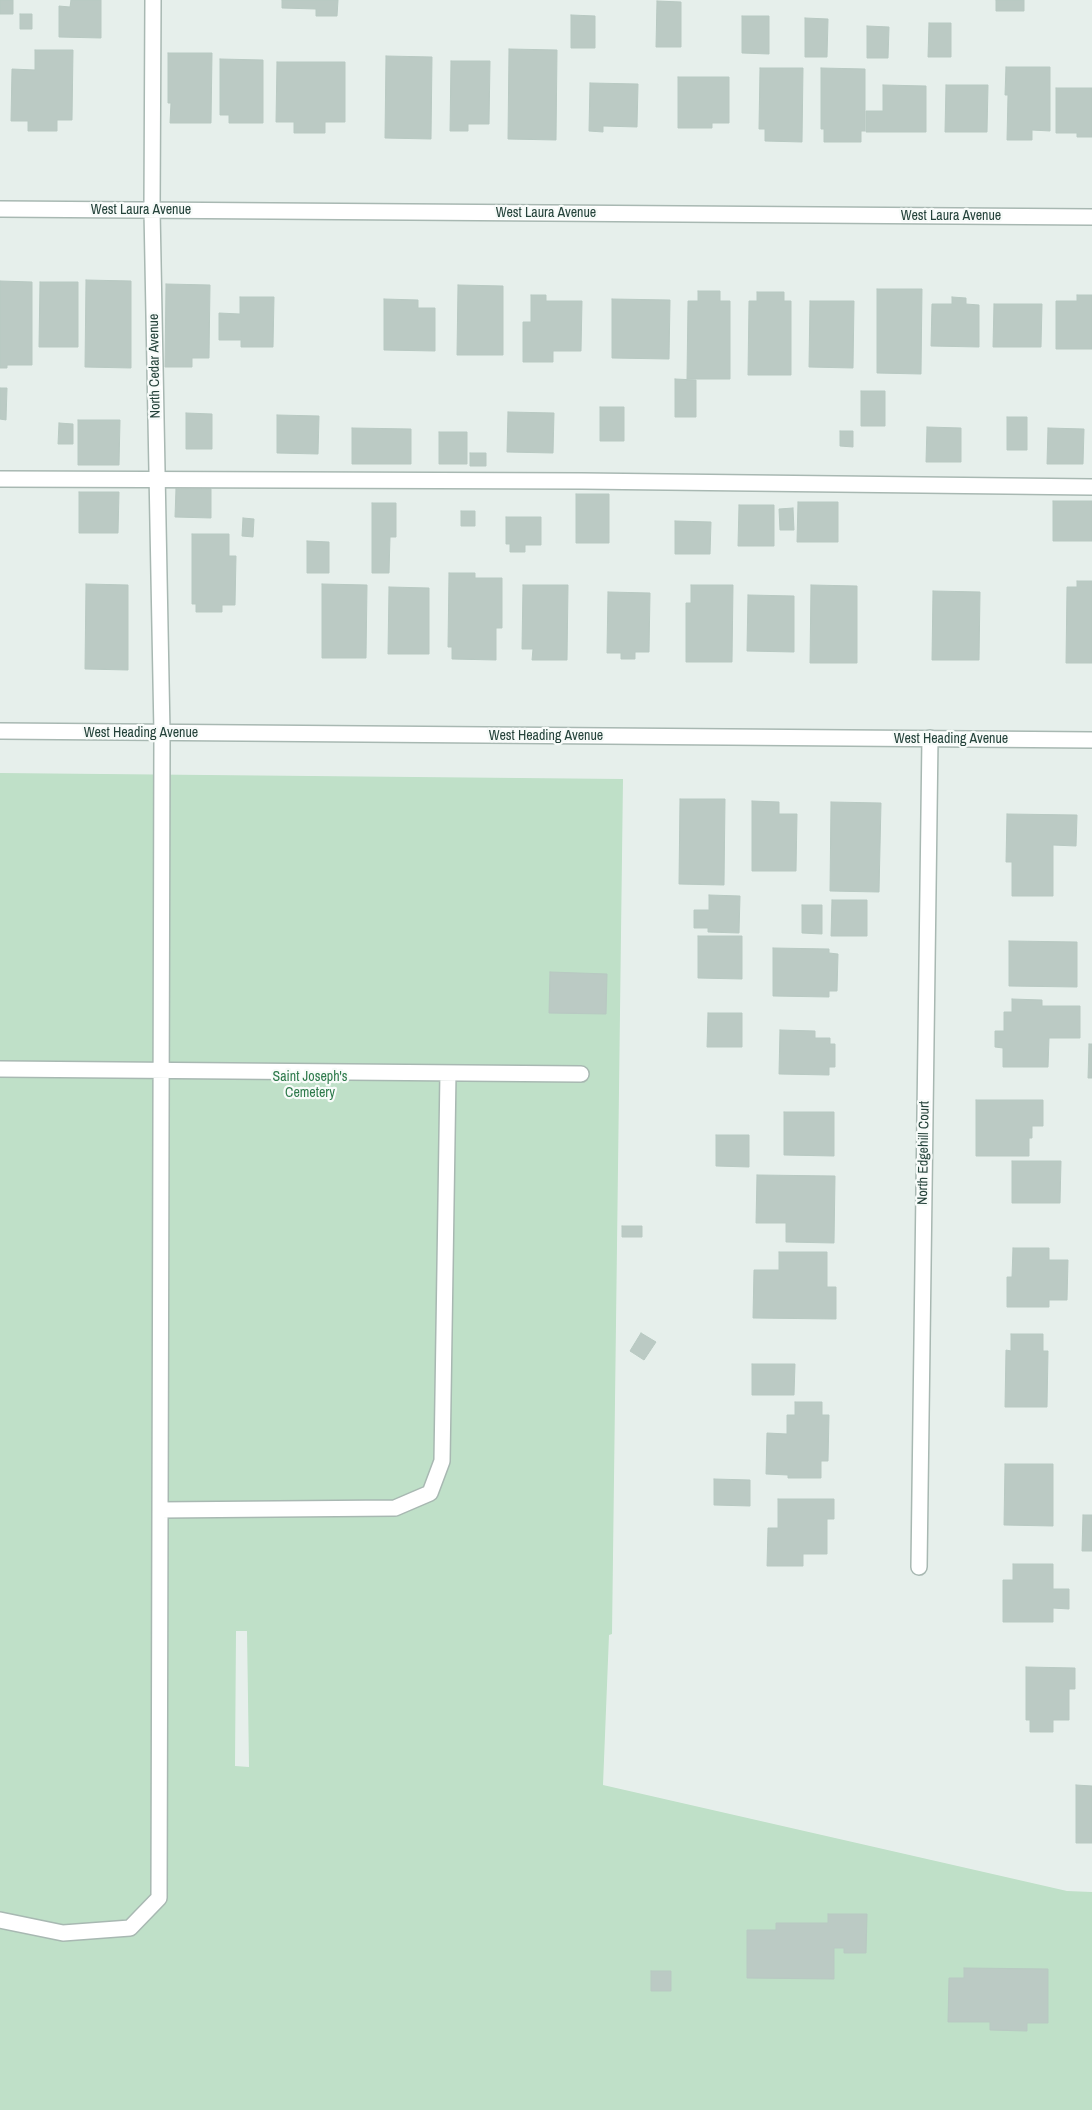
<!DOCTYPE html>
<style>
body{margin:0}
canvas{display:block;background:#e6efeb}
</style>
<canvas width="1092" height="2110"></canvas>
<script>
const ctx = document.querySelector('canvas').getContext('2d');
ctx.lineJoin = 'round';
function paint(path, color) { ctx.fillStyle = color; ctx.fill(path, 'evenodd'); }
const poly = rows => new Path2D(rows.map(r => 'M' + r).join(''));
function stroke(path, color, width, dash) { ctx.strokeStyle = color; ctx.lineWidth = width; ctx.lineCap = dash ? 'butt' : 'round'; ctx.setLineDash(dash || []); ctx.stroke(path); }
function write(font, color, halo, rows, align = 'center') {
  ctx.font = font + ' "Archivo Narrow",sans-serif'; ctx.lineWidth = 4.5; ctx.setLineDash([]); ctx.textBaseline = 'middle'; ctx.strokeStyle = halo; ctx.fillStyle = color; for (const [text, x, y, turn = 0] of rows) {
    ctx.save(); ctx.translate(x, y); ctx.rotate((+turn || 0) * Math.PI / 180); ctx.textAlign = isNaN(turn) ? turn : align; if (halo) ctx.strokeText(text, 0, 0); ctx.fillText(text, 0, 0); ctx.restore();
  }
}
paint(poly([
 [0,773,623,779,612,1634,609,1635,603,1785,1067,1891,1092,1892,1092,2110,0,2110],
 [236,1631,247,1631,249,1767,235,1766]
]), '#bfe0c8');
const building = poly([
 [0,0,13,0,13,14,0,14,0,0],
 [71,0,101,0,101,38,59,37,59,6,70,7,71,0],
 [282,0,338,0,337,16,316,16,316,9,282,8,282,0],
 [996,0,1024,0,1024,11,996,11,996,0],
 [657,1,681,2,681,47,656,47,657,1],
 [20,14,32,14,32,29,20,29,20,14],
 [571,15,595,16,595,48,571,48,571,15],
 [742,16,769,16,769,54,742,53,742,16],
 [805,18,828,19,827,57,805,57,805,18],
 [929,23,951,23,951,57,928,57,929,23],
 [867,26,889,27,888,58,867,58,867,26],
 [509,49,557,50,556,140,508,139,509,49],
 [35,50,73,50,72,120,57,120,57,131,28,131,28,121,11,121,12,69,35,70,35,50],
 [168,53,212,53,211,123,170,123,171,103,168,103,168,53],
 [386,56,432,57,431,139,385,138,386,56],
 [220,59,263,60,263,123,229,123,229,115,220,115,220,59],
 [451,61,490,61,489,124,468,124,468,131,450,131,451,61],
 [277,62,345,62,345,122,325,122,325,133,294,133,294,122,276,122,277,62],
 [1006,67,1050,67,1050,131,1032,130,1032,140,1007,140,1008,95,1005,95,1006,67],
 [760,68,803,68,802,142,765,141,765,129,759,129,760,68],
 [821,68,865,69,865,131,861,131,861,142,824,142,824,129,821,129,821,68],
 [678,77,729,77,729,123,712,123,712,128,678,128,678,77],
 [590,83,638,84,637,127,603,126,603,132,589,131,590,83],
 [883,85,926,86,926,132,866,132,866,111,883,111,883,85],
 [946,85,988,85,987,132,945,132,946,85],
 [1056,88,1092,88,1092,137,1077,137,1077,133,1056,133,1056,88],
 [86,280,131,281,131,368,85,367,86,280],
 [0,281,32,282,32,365,7,365,7,368,0,368,0,281],
 [40,282,78,282,78,347,39,347,40,282],
 [166,284,210,285,209,358,192,358,192,367,165,367,166,284],
 [458,285,503,286,503,355,457,355,458,285],
 [877,289,922,289,921,374,877,373,877,289],
 [698,291,720,291,720,301,730,301,730,379,687,379,688,301,698,301,698,291],
 [757,292,784,292,784,301,791,301,791,375,748,375,749,301,757,301,757,292],
 [531,295,546,295,546,301,582,301,581,351,553,351,553,362,523,362,523,322,531,322,531,295],
 [1077,295,1092,295,1092,349,1056,349,1056,301,1077,301,1077,295],
 [240,297,274,297,273,347,241,347,241,340,219,340,219,313,240,314,240,297],
 [952,297,966,298,966,304,979,305,979,347,931,346,932,304,952,304,952,297],
 [384,299,418,300,418,308,435,308,435,351,384,350,384,299],
 [612,299,670,300,669,359,612,358,612,299],
 [810,301,854,301,853,368,809,367,810,301],
 [994,304,1042,304,1041,347,993,347,994,304],
 [675,379,696,380,696,417,675,417,675,379],
 [0,388,7,388,6,420,0,419,0,388],
 [861,391,885,391,885,426,861,426,861,391],
 [600,407,624,407,624,441,600,441,600,407],
 [508,412,554,413,553,453,507,452,508,412],
 [186,413,212,414,212,449,186,449,186,413],
 [277,415,319,416,318,454,277,453,277,415],
 [1007,417,1027,417,1027,450,1007,450,1007,417],
 [78,420,120,420,119,465,78,465,78,420],
 [59,423,73,424,73,444,58,444,59,423],
 [927,427,961,428,961,462,926,462,927,427],
 [352,428,411,429,411,464,352,464,352,428],
 [1048,428,1084,429,1083,464,1047,464,1048,428],
 [840,431,853,431,853,447,840,446,840,431],
 [439,432,467,432,467,464,439,464,439,432],
 [470,453,486,453,486,466,470,466,470,453],
 [176,489,211,489,211,518,175,517,176,489],
 [79,492,119,492,118,533,79,533,79,492],
 [576,494,609,494,609,543,576,543,576,494],
 [1053,501,1092,501,1092,541,1053,541,1053,501],
 [798,502,838,502,838,542,797,542,798,502],
 [372,503,396,503,396,537,390,537,389,573,372,573,372,503],
 [739,505,774,505,774,546,738,546,739,505],
 [793,508,794,530,780,530,779,509,793,508],
 [461,511,475,511,475,526,461,526,461,511],
 [506,517,541,517,541,545,525,545,525,552,510,552,510,544,506,544,506,517],
 [243,518,254,519,253,537,242,536,243,518],
 [675,521,711,522,710,554,675,554,675,521],
 [192,534,229,534,229,556,236,556,235,605,222,605,222,612,196,612,196,604,192,604,192,534],
 [307,541,329,542,329,573,307,573,307,541],
 [449,573,475,573,475,578,502,578,502,628,496,628,496,660,452,659,452,647,448,647,449,573],
 [1077,581,1092,581,1092,663,1066,663,1067,587,1077,587,1077,581],
 [86,584,128,585,128,670,85,669,86,584],
 [322,584,367,585,366,658,322,658,322,584],
 [523,585,568,585,567,660,532,660,533,649,522,649,523,585],
 [691,585,733,585,732,662,686,662,686,603,691,603,691,585],
 [811,585,857,586,857,663,810,663,811,585],
 [389,587,429,588,429,654,388,654,389,587],
 [933,591,980,592,979,660,932,660,933,591],
 [608,592,650,593,649,652,635,652,635,659,621,659,621,653,607,653,608,592],
 [748,595,794,596,794,652,747,651,748,595],
 [680,799,725,799,724,885,679,884,680,799],
 [752,801,779,802,779,814,797,814,796,871,752,871,752,801],
 [831,802,881,803,879,892,830,891,831,802],
 [1007,814,1077,815,1076,846,1053,845,1053,896,1012,896,1012,862,1006,862,1007,814],
 [709,895,740,896,739,933,708,932,708,928,694,928,694,910,709,910,709,895],
 [832,900,867,900,867,936,831,936,832,900],
 [802,905,822,905,822,934,802,933,802,905],
 [698,936,742,936,742,979,698,978,698,936],
 [1009,941,1077,942,1077,987,1009,986,1009,941],
 [773,948,829,949,829,953,838,954,837,991,829,991,829,997,773,996,773,948],
 [550,972,607,974,606,1014,549,1013,550,972],
 [1012,999,1042,1000,1042,1006,1080,1006,1080,1038,1049,1038,1048,1067,1003,1067,1003,1048,995,1047,995,1031,1004,1031,1004,1012,1012,1012,1012,999],
 [708,1013,742,1013,742,1047,707,1047,708,1013],
 [780,1030,815,1031,815,1038,830,1038,830,1044,835,1044,835,1067,829,1067,829,1075,779,1074,780,1030],
 [1089,1044,1092,1044,1092,1078,1088,1078,1089,1044],
 [976,1100,1043,1100,1043,1126,1032,1126,1032,1138,1029,1138,1029,1156,976,1156,976,1100],
 [784,1112,834,1112,834,1156,784,1155,784,1112],
 [716,1135,749,1135,749,1167,716,1166,716,1135],
 [1012,1161,1061,1161,1060,1203,1012,1203,1012,1161],
 [757,1175,835,1176,834,1243,786,1242,786,1223,756,1223,757,1175],
 [622,1226,642,1226,642,1237,622,1237,622,1226],
 [1013,1248,1049,1248,1049,1260,1068,1260,1067,1300,1049,1300,1049,1307,1007,1307,1007,1277,1012,1277,1013,1248],
 [779,1252,827,1252,827,1287,836,1287,836,1319,753,1318,754,1270,779,1270,779,1252],
 [641,1333,656,1342,644,1360,630,1351,641,1333],
 [1011,1334,1043,1334,1043,1351,1048,1351,1047,1407,1005,1407,1006,1350,1011,1351,1011,1334],
 [752,1364,795,1364,794,1395,752,1395,752,1364],
 [795,1402,822,1402,822,1415,829,1415,828,1461,821,1461,821,1478,788,1478,788,1475,766,1474,767,1433,787,1434,787,1415,795,1415,795,1402],
 [1005,1464,1053,1464,1053,1526,1004,1525,1005,1464],
 [714,1479,750,1480,750,1506,714,1505,714,1479],
 [778,1499,834,1499,834,1519,827,1519,827,1554,803,1554,803,1566,767,1566,768,1528,778,1528,778,1499],
 [1083,1515,1092,1515,1092,1551,1082,1551,1083,1515],
 [1013,1564,1053,1564,1053,1589,1069,1589,1069,1609,1053,1608,1053,1622,1003,1622,1003,1580,1013,1580,1013,1564],
 [1026,1667,1075,1668,1075,1689,1069,1689,1069,1720,1053,1720,1053,1732,1030,1732,1030,1720,1026,1720,1026,1667],
 [1076,1785,1092,1786,1092,1843,1076,1843,1076,1785],
 [828,1914,867,1914,866,1953,844,1953,844,1948,834,1948,834,1979,747,1978,747,1930,776,1930,776,1923,828,1923,828,1914],
 [964,1968,1048,1969,1048,2023,1027,2023,1027,2031,990,2030,990,2022,948,2022,949,1978,964,1978,964,1968],
 [651,1971,671,1971,671,1991,651,1991,651,1971]
]);
paint(building, '#bbcac4');
stroke(building, '#b8c9c2', 1);
const service = poly([
 [0,479,582,481,1092,487],
 [0,1069,581,1074],
 [160,1510,395,1508,430,1493,442,1461,448,1073],
 [0,1920,63,1933,130,1928,159,1898,162,733]
]);
const minor = poly([
 [153,0,152,210,162,733],
 [0,209,1092,217],
 [919,1567,930,738]
]);
const tertiary = poly([
 [0,731,1092,740]
]);
stroke(service, '#a8b8b2', 18);
stroke(minor, '#a8b8b2', 18);
stroke(tertiary, '#a8b8b2', 18);
stroke(service, '#fff', 15);
stroke(minor, '#fff', 15);
stroke(tertiary, '#fff', 15);
write('14px', '#24423a', '#f7fbf9', [
 ["West Laura Avenue",141,210],
 ["West Laura Avenue",546,213],
 ["West Laura Avenue",951,216],
 ["North Cedar Avenue",155,366,-91],
 ["West Heading Avenue",141,733],
 ["West Heading Avenue",546,736],
 ["West Heading Avenue",951,739],
 ["North Edgehill Court",924,1153,-89]
]);
write('14px', '#2d7a4b', '#f7fbf9', [
 ["Saint Joseph's",310,1077],
 ["Cemetery",310,1093]
]);
</script>
